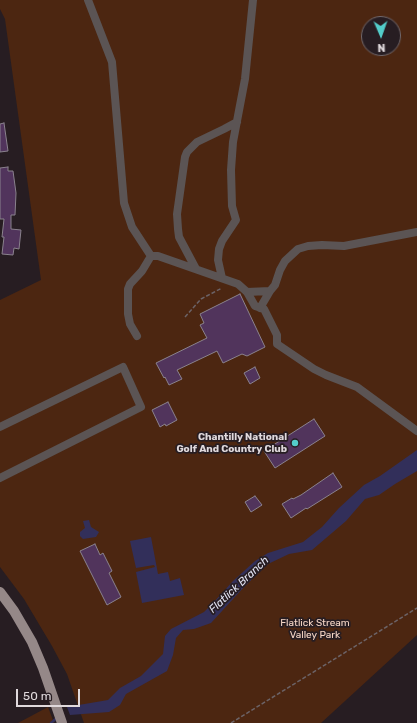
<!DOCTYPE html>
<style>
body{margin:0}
#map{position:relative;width:417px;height:723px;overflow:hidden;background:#271d22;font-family:Rubik,sans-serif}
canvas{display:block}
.north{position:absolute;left:361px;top:16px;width:40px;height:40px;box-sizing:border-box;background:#271d22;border:1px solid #71686c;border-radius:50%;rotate:178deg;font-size:11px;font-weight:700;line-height:16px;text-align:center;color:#e0d9dc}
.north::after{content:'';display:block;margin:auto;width:14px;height:18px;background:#53cdca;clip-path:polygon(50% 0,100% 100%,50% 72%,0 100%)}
.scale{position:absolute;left:16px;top:689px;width:64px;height:18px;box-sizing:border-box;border:2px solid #e0d9dc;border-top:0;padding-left:5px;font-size:12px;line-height:14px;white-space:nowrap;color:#e0d9dc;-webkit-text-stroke:3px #271d22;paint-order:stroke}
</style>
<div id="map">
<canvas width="417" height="723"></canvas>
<div class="north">N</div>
<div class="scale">50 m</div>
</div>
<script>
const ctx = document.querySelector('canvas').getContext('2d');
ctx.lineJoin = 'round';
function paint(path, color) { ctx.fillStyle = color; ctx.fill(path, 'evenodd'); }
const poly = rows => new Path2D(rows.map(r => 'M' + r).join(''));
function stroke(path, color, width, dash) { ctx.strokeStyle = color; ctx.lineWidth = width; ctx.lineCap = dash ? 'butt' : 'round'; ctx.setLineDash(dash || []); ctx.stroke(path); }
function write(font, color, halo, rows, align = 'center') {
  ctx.font = font + ' Rubik,sans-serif'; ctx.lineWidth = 3.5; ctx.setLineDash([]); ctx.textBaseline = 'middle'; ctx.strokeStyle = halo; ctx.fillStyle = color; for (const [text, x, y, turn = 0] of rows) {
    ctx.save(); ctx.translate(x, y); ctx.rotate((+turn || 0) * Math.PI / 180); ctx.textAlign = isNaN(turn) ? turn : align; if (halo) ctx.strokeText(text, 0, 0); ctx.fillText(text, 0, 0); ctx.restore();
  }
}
paint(poly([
 [0,0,417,0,417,635,321,723,84,723,67,674,52,646,24,599,0,567,0,300,41,280,5,19,0,9],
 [369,24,393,24,393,48,369,48],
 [48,707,54,723,18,723]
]), '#4c2611');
paint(poly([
 [417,450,417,471,395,484,379,495,365,499,346,521,312,550,289,554,268,564,245,586,211,623,194,629,183,630,176,638,173,655,167,671,126,694,120,705,109,712,70,715,67,707,108,700,120,688,141,676,163,654,165,636,171,629,204,612,214,602,233,581,255,561,268,553,303,542,322,527,339,508,364,485,380,476],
 [89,520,91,527,99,532,96,537,83,539,80,536,80,532,85,528,83,521],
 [151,537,158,574,168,572,170,581,180,578,184,595,142,603,136,572,155,567,154,565,136,568,130,541]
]), '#322f5a');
stroke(poly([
 [51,723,58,717]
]), '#322f5a', 2.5);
const building = poly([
 [4,123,8,151,0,152,0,124,4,123],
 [8,167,8,171,13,171,16,193,15,215,11,215,11,229,21,230,19,249,14,248,13,255,2,254,4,237,2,237,4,219,0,219,0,168,8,167],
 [240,294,265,347,247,356,242,354,223,363,217,351,177,370,182,379,169,385,165,377,164,378,156,363,207,338,200,325,204,323,200,314,240,294],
 [255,367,260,378,250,384,244,373,255,367],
 [168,402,177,420,166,426,165,424,160,427,152,410,168,402],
 [314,419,325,436,275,468,264,451,314,419],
 [333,473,342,487,307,509,306,508,291,518,282,504,292,498,293,499,301,495,333,473],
 [255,496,262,505,251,512,245,502,255,496],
 [95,544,100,555,103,553,112,571,109,573,121,597,107,605,80,551,95,544]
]);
paint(building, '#51345c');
stroke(building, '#8a828d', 1);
stroke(poly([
 [185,317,201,299,222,288],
 [231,723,417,608]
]), '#6c6367', 1.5, [4, 2]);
stroke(poly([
 [88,0,112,62,124,203,132,227,151,256],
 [196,269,179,237,178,229,177,214,185,157,187,152,197,142,224,129,237,122],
 [222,278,218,260,219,249,222,241,236,220,232,206,231,170,233,142,245,79,253,0],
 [270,291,275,285,280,270,285,261,298,249,308,246,322,245,344,246,417,232],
 [247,292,270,291,260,308],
 [137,336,130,324,128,314,128,289,130,284,142,271,151,256,158,256,238,284,247,292,255,306,264,309,277,335,277,344,314,369,326,375,357,387,417,431],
 [0,427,123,367,141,407,0,478]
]), '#5b5454', 8);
stroke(poly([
 [0,592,14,611,32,642,43,668,62,723]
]), '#958888', 10);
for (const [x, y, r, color] of [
 [295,443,4,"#53cdca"]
]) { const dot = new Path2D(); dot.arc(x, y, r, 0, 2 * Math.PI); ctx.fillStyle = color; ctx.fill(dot); stroke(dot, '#271d22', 1.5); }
write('bold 10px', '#e0d9dc', '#271d22', [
 ["Chantilly National",287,437],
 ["Golf And Country Club",287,449]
], 'right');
write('10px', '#f7d7c7', '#271d22', [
 ["Flatlick Stream",315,623],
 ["Valley Park",315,635]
]);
write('italic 11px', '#e2e3f2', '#271d22', [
 ["Flatlick Branch",239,585,-43]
]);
</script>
